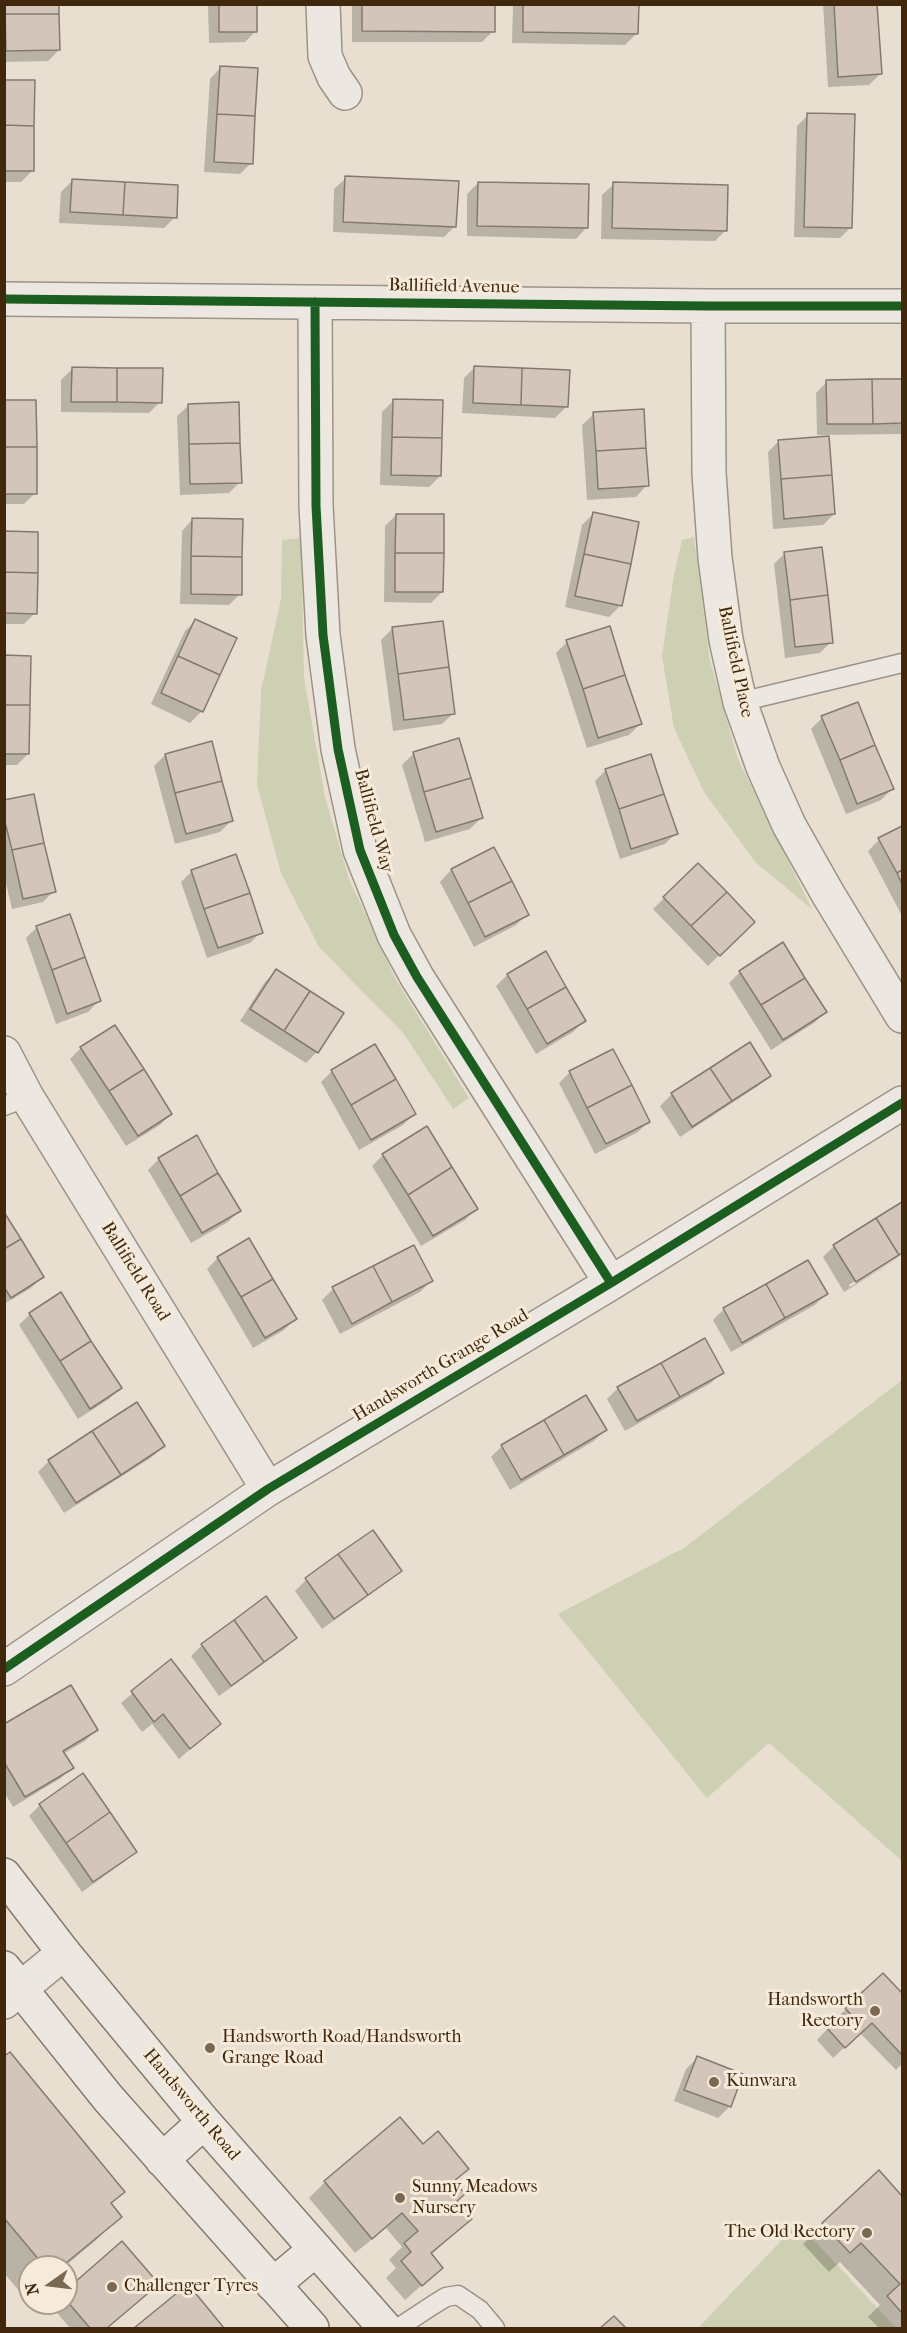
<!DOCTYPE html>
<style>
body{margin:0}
#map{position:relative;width:907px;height:2333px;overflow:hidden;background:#e8dfd1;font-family:"IM FELL French Canon",serif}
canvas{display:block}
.frame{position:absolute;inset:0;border:6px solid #41280c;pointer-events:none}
.north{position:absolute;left:18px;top:2255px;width:60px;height:60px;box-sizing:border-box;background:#f6ebdb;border:2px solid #ae9d88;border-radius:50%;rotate:256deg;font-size:16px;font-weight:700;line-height:24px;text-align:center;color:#41280c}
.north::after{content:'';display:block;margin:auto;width:21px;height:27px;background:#7b6851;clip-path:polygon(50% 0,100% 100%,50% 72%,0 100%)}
</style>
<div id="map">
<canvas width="907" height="2333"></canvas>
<div class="frame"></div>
<div class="north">N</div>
</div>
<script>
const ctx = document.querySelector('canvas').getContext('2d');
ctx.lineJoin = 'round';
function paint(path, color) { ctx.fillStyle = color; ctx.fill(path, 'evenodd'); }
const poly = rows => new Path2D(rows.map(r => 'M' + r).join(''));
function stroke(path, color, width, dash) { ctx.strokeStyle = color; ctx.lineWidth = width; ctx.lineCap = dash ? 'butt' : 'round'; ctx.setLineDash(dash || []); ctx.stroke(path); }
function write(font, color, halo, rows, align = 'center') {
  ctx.font = font + ' "IM FELL French Canon",serif'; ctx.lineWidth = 6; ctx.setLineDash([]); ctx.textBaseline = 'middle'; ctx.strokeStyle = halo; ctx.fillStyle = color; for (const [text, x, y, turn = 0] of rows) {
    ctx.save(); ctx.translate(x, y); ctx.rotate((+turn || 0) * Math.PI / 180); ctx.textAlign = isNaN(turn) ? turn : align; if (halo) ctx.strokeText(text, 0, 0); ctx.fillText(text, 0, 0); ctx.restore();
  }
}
paint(poly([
 [694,537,710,661,738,759,812,909,756,863,704,792,674,728,662,656,674,575,682,540],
 [301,538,304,678,325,797,349,879,395,978,469,1098,453,1109,404,1034,319,947,281,873,257,785,261,691,281,599,282,540],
 [902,1380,902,1861,769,1743,707,1798,558,1614,684,1548],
 [798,2223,896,2328,698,2328]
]), '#cdd0b2');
paint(poly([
 [4,4,58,4,59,50,48,61,4,62],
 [208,4,255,4,256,31,245,42,209,43],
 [352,4,493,4,493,31,482,42,352,42],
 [513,4,637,4,636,34,625,45,512,43],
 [823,4,876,4,880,74,869,85,828,87],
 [221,67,251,163,240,174,204,172,210,79],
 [4,81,32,171,21,182,4,182],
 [808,115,851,227,840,238,794,237,797,126],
 [346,178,455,226,444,237,333,232,334,189],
 [72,181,175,217,164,228,59,223,61,192],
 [478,183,587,227,576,239,467,236,467,194],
 [614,184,726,230,715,241,601,239,602,195],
 [475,367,566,407,555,418,462,413,464,378],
 [72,369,160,402,149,413,61,412,61,380],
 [902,381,902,434,817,435,816,393,827,382],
 [394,400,440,476,429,487,380,485,382,412],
 [4,401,35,493,24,504,4,504],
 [189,405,240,482,229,493,180,495,177,416],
 [594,414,647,485,636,497,587,500,582,425],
 [779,441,834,514,823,525,773,529,768,452],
 [593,514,620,606,609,617,565,607,582,525],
 [396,515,442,592,431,603,384,602,385,526],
 [193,519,240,594,229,605,180,604,182,531],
 [4,533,35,613,24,624,4,624],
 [785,553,831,642,820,653,785,658,774,564],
 [196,620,235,639,201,712,190,723,151,704,185,631],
 [392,629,454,713,442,724,393,731,381,640],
 [567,642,640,724,629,735,587,748,556,653],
 [4,657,28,754,17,765,4,765],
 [822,718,892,789,881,800,846,814,811,729],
 [458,740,481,818,470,829,425,842,402,765,413,754],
 [165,755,231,821,220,832,175,844,154,766],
 [606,770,676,833,665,844,620,859,595,781],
 [4,802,54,891,43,902,12,909,4,875],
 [902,828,902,916,868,851,879,840],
 [494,849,527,914,516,925,474,947,440,882,451,870],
 [698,865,753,922,708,966,653,909],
 [192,871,261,932,250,943,207,958,181,882],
 [37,927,99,1001,88,1012,56,1024,26,938],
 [545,953,584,1021,573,1032,536,1054,496,986,507,975],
 [276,971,317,1052,306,1063,240,1021,265,982],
 [740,972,825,1012,814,1023,771,1050,729,983],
 [750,1044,769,1075,758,1086,680,1137,660,1106,671,1095],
 [81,1048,171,1114,160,1125,126,1146,70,1059],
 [332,1071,414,1114,403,1125,359,1150,321,1082],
 [570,1072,649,1121,638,1132,595,1154,559,1083],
 [383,1155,476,1209,465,1220,421,1246,372,1166],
 [159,1159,239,1211,228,1222,191,1243,148,1170],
 [902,1204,902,1251,849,1285,850,1287,902,1256,844,1292,823,1257,834,1246],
 [4,1214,42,1277,31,1288,4,1304],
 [218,1258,295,1319,284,1330,253,1348,207,1269],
 [808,1262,826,1294,815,1305,731,1352,713,1320,724,1309],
 [431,1281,420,1292,340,1334,322,1300,333,1289],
 [61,1295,120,1388,109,1399,78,1419,19,1325,30,1314],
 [722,1372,711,1383,625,1431,607,1399,618,1388],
 [605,1430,594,1441,510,1490,491,1457,502,1446],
 [163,1446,152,1457,64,1513,38,1472,49,1461],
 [400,1570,389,1581,322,1629,295,1591,306,1580],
 [266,1598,295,1638,284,1649,219,1696,191,1656,202,1645],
 [171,1661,219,1724,179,1759,152,1724,142,1732,121,1703],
 [4,1726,96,1730,85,1741,63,1754,72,1767,61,1778,13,1807,4,1792],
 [82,1776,135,1851,124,1862,82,1892,29,1816,40,1805],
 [883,1975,902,1996,902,2064,896,2070,860,2033,833,2058,817,2040,846,2009],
 [4,2058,123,2191,110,2204,120,2217,95,2241,64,2267,30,2267,30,2295,26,2299,4,2273],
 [697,2058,741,2074,729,2107,718,2118,674,2101,686,2069],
 [423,2146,467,2169,453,2183,456,2202,470,2219,431,2255,441,2268,405,2300,386,2278,396,2268,389,2260,402,2247,386,2228,355,2253,309,2198,325,2182],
 [879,2172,902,2198,902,2328,879,2328,868,2317,880,2305,840,2262,829,2272,803,2244],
 [187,2286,221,2328,137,2328],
 [66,2292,146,2295,107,2328,70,2328,51,2306,54,2303,66,2303]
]), '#0003');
const building = poly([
 [5,4,59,4,59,14,5,14,5,4],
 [219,4,257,4,257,32,219,32,219,4],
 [362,4,495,4,495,32,362,31,362,4],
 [523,4,639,4,638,34,523,32,523,4],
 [834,4,877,4,882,74,838,77,834,4],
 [5,14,59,14,60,50,6,51,5,14],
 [220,66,258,68,255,116,217,114,220,66],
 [4,80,35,80,34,126,4,125,4,80],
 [807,113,855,114,852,228,804,227,807,113],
 [217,114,255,116,253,164,214,162,217,114],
 [4,125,34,126,34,171,4,171,4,125],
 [345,176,459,181,456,227,343,222,345,176],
 [72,179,125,182,123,215,70,212,72,179],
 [125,182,178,185,177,218,123,215,125,182],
 [478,182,589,184,588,228,477,226,478,182],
 [613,182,728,185,727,231,612,228,613,182],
 [474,366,522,368,521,405,473,403,474,366],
 [72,367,117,368,117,402,71,402,72,367],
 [117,368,163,368,162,403,117,402,117,368],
 [522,368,570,370,568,407,521,405,522,368],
 [872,379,873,424,827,424,826,380,872,379],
 [872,379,902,379,902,423,873,424,872,379],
 [393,399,443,400,442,438,392,437,393,399],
 [4,400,36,400,37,447,4,447,4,400],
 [239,402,240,443,189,444,188,404,239,402],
 [644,409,646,448,596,451,593,412,644,409],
 [829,436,832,475,781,479,778,440,829,436],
 [392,437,442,438,441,476,391,475,392,437],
 [240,443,242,483,190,484,189,444,240,443],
 [4,447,37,447,37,494,4,494,4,447],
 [646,448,649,486,598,489,596,451,646,448],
 [832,475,835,514,784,519,781,479,832,475],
 [593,512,639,522,631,564,584,554,593,512],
 [396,514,444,514,444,553,395,553,396,514],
 [192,518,243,519,242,557,191,556,192,518],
 [4,531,38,532,38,573,4,572,4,531],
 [822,547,828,595,790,600,784,552,822,547],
 [395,553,444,553,443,592,395,592,395,553],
 [584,554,631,564,622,606,575,596,584,554],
 [191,556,242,557,242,595,191,594,191,556],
 [4,572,38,573,37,614,4,613,4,572],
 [828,595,833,643,795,647,790,600,828,595],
 [195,619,237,638,220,675,178,656,195,619],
 [443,621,449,667,398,674,392,627,443,621],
 [610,626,625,675,583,689,566,640,610,626],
 [4,655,31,656,30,705,4,705,4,655],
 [178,656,220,675,203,712,161,693,178,656],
 [449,667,455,714,404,720,398,674,449,667],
 [625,675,642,724,598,738,583,689,625,675],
 [858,702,875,745,840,760,821,716,858,702],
 [4,705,30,705,29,754,4,754,4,705],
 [459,738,471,778,424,792,413,752,459,738],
 [212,741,222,781,175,793,165,754,212,741],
 [875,745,894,789,857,804,840,760,875,745],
 [651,754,664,794,619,809,605,769,651,754],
 [471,778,483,818,436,832,424,792,471,778],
 [222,781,233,821,186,834,175,793,222,781],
 [34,794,44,843,12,850,4,818,4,800,34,794],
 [664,794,678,834,631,849,619,809,664,794],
 [902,826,902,870,897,873,878,838,902,826],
 [44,843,56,892,23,899,12,850,44,843],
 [494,847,512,881,468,903,451,869,494,847],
 [236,854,250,893,204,909,191,870,236,854],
 [698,863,727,892,691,926,663,897,698,863],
 [902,870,902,884,897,873,902,870],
 [512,881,529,915,485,937,468,903,512,881],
 [727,892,755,922,720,956,691,926,727,892],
 [250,893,263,933,218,948,204,909,250,893],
 [70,914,85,957,52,970,36,926,70,914],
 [783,942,805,978,761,1005,739,971,783,942],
 [546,951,566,987,527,1009,507,974,546,951],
 [85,957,101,1001,67,1014,52,970,85,957],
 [276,969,310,991,284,1031,250,1009,276,969],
 [805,978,827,1012,783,1040,761,1005,805,978],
 [566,987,586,1021,547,1044,527,1009,566,987],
 [310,991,344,1013,318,1053,284,1031,310,991],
 [115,1025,144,1069,109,1091,80,1047,115,1025],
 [750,1042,771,1076,732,1101,710,1068,750,1042],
 [375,1044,396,1079,351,1105,331,1070,375,1044],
 [613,1049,632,1085,587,1108,569,1071,613,1049],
 [710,1068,732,1101,692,1127,671,1093,710,1068],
 [144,1069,172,1114,138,1136,109,1091,144,1069],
 [396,1079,416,1114,371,1140,351,1105,396,1079],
 [632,1085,650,1122,606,1144,587,1108,632,1085],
 [427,1126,452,1167,408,1195,382,1154,427,1126],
 [197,1135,218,1173,180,1196,158,1158,197,1135],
 [452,1167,478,1209,433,1236,408,1195,452,1167],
 [218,1173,241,1211,202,1233,180,1196,218,1173],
 [902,1202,902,1253,899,1255,876,1218,902,1202],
 [4,1212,21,1239,4,1249,4,1212],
 [876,1218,899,1255,856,1282,833,1245,876,1218],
 [249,1238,273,1279,241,1297,217,1257,249,1238],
 [21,1239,44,1277,11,1298,4,1287,4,1249,21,1239],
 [414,1245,433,1281,392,1302,373,1266,414,1245],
 [808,1260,828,1294,785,1318,766,1284,808,1260],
 [373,1266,392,1302,352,1324,332,1287,373,1266],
 [273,1279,297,1319,265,1338,241,1297,273,1279],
 [766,1284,785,1318,742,1343,723,1308,766,1284],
 [61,1292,91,1341,60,1361,29,1313,61,1292],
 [705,1338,724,1373,680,1397,661,1363,705,1338],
 [91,1341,122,1388,90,1409,60,1361,91,1341],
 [661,1363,680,1397,637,1421,617,1387,661,1363],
 [586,1395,607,1430,564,1455,544,1420,586,1395],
 [137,1402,165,1446,121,1475,92,1431,137,1402],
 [544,1420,564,1455,521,1480,501,1445,544,1420],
 [92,1431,121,1475,76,1503,48,1460,92,1431],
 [373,1530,402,1571,368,1595,338,1554,373,1530],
 [338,1554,368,1595,334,1619,305,1578,338,1554],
 [266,1596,297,1638,264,1662,234,1620,266,1596],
 [234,1620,264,1662,231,1686,201,1644,234,1620],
 [171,1659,221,1724,190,1749,163,1714,154,1722,131,1691,171,1659],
 [71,1685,98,1730,63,1751,74,1768,25,1797,4,1762,4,1724,71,1685],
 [83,1773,110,1812,66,1843,39,1804,83,1773],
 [110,1812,137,1852,93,1882,66,1843,110,1812],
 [883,1973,902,1993,902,2055,872,2023,845,2048,827,2028,842,2014,851,2024,855,2019,845,2008,883,1973],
 [10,2052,125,2192,111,2203,122,2217,61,2267,45,2267,4,2218,4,2056,10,2052],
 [697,2056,743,2074,731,2107,684,2090,697,2056],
 [400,2117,423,2144,438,2131,469,2169,454,2181,465,2194,457,2201,472,2219,431,2253,443,2268,422,2286,401,2261,411,2252,404,2243,418,2231,402,2213,372,2239,324,2181,400,2117],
 [879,2170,902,2196,902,2313,887,2296,900,2284,861,2243,850,2253,822,2223,879,2170],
 [122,2241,159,2284,107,2328,90,2328,66,2300,66,2290,122,2241],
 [188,2284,224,2328,134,2328,188,2284],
 [614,2316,626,2328,600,2328,614,2316]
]);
paint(building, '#d4c5ba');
stroke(building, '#837a6e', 1.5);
const lane = poly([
 [740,702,902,663],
 [4,1106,27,1097],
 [398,2328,433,2305,446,2297,458,2295,480,2310,495,2328]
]);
const street = poly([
 [323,4,325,56,334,77,345,93],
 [4,299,708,306,902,306],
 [315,302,316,506,323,635,338,749,360,850,394,935,417,977,611,1283],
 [708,306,709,473,715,558,726,640,740,702,763,767,789,825,828,894,902,1016],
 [4,1053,27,1097,268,1489],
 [4,1669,268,1489,611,1283,902,1103],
 [4,2002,64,1953]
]);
const secondary = poly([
 [4,1875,64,1953,204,2122,385,2328],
 [4,1968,108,2098,312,2328],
 [162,2160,204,2122],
 [273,2285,316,2249]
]);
stroke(lane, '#9c9387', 21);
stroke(street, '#9c9387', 36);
stroke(secondary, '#837a6e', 36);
stroke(lane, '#ece8e1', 18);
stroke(street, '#ece8e1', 33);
stroke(secondary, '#ece8e1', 33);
stroke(poly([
 [4,299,708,306,902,306],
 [315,302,316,506,323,635,338,749,360,850,394,935,417,977,611,1283],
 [4,1669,268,1489,611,1283,902,1103]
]), '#1b5e20', 9);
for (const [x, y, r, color] of [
 [875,2011,6,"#7b6851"],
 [210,2048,6,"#7b6851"],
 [714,2082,6,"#7b6851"],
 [400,2198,6,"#7b6851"],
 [867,2233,6,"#7b6851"],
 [112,2287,6,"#7b6851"]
]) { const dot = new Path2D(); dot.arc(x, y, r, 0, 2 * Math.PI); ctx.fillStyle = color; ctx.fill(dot); stroke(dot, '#f6ebdb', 2); }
write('18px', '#41280c', '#f6ebdb', [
 ["Ballifield Avenue",454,287,1],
 ["Ballifield Place",735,662,78],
 ["Ballifield Way",373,821,75],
 ["Ballifield Road",135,1272,58],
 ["Handsworth Grange Road",441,1366,-31],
 ["Handsworth Road",191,2105,50]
]);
write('18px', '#41280c', '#f6ebdb', [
 ["Handsworth",863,2001,"right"],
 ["Rectory",863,2022,"right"],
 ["Handsworth Road/Handsworth",222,2038],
 ["Grange Road",222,2059],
 ["Kunwara",726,2082],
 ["Sunny Meadows",412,2188],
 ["Nursery",412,2209],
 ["The Old Rectory",855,2233,"right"],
 ["Challenger Tyres",124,2287]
], 'left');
</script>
